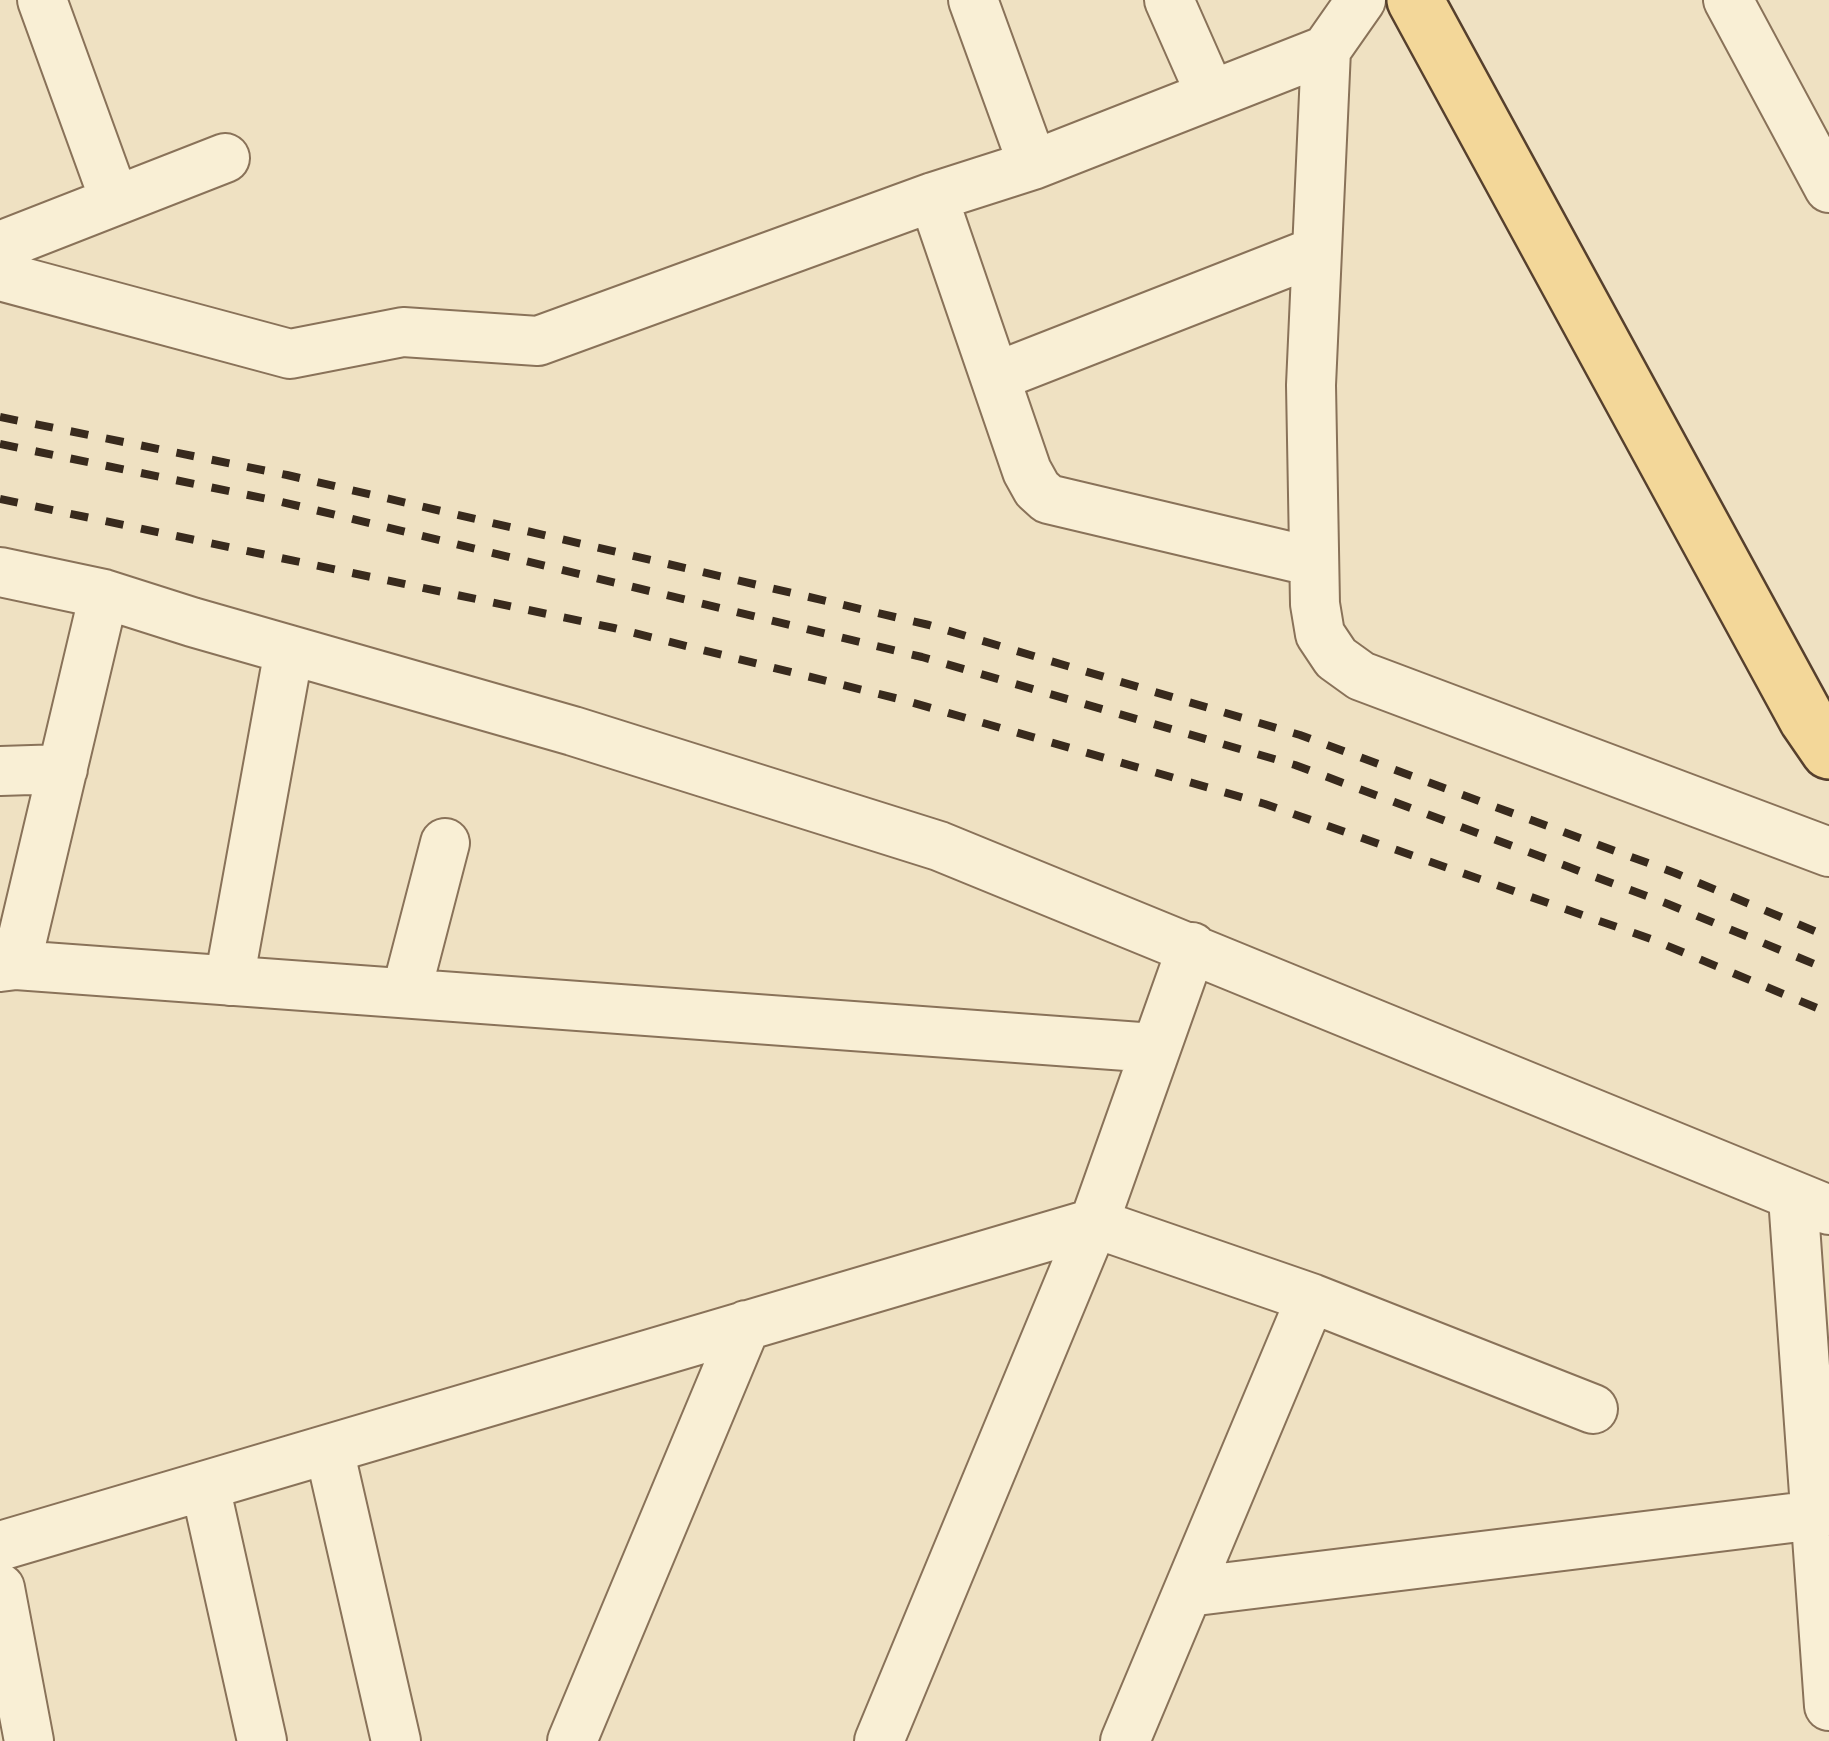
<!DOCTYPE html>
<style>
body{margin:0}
canvas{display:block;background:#efe1c2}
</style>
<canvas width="1829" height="1741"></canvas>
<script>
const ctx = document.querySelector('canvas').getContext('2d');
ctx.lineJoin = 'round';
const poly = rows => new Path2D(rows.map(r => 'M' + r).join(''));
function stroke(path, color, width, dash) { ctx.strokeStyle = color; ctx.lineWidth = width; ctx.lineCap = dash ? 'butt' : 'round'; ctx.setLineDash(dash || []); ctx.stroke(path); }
const minor = poly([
 [42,0,115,201],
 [973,0,1033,165],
 [1169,0,1211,95],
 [1361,0,1326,50,1311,385,1315,604,1320,634,1336,658,1361,676,1829,852],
 [1728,0,1829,188],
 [933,197,1027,471,1037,489,1048,499,1314,562],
 [0,246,225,158],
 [0,276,290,354,403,332,538,341,933,197,1033,165,1326,50],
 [995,377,1317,251],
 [0,572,104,594,192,622,573,731,939,846,1829,1210],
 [0,771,63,769],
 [16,965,1154,1048],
 [0,967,16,965,104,594],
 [229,981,289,650],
 [406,993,445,843],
 [1793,1197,1829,1706],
 [329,1449,396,1741],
 [205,1486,262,1741],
 [0,1546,1094,1223,1311,1298,1593,1409],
 [0,1588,29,1741],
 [1188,1592,1816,1515],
 [572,1741,746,1325],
 [879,1741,1094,1223,1192,947],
 [1125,1741,1311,1298]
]);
const major = poly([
 [1415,0,1807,719,1829,751]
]);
stroke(minor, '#897259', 52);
stroke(major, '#56402d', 60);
stroke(minor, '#f9efd5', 48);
stroke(major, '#f3d799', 55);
stroke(poly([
 [0,417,287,475,929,625,1300,735,1675,873,1829,937],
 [0,444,282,502,922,657,1295,765,1668,904,1829,970],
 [0,499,614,628,907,701,1265,804,1651,939,1829,1013]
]), '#382a1d', 8, [18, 18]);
</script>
